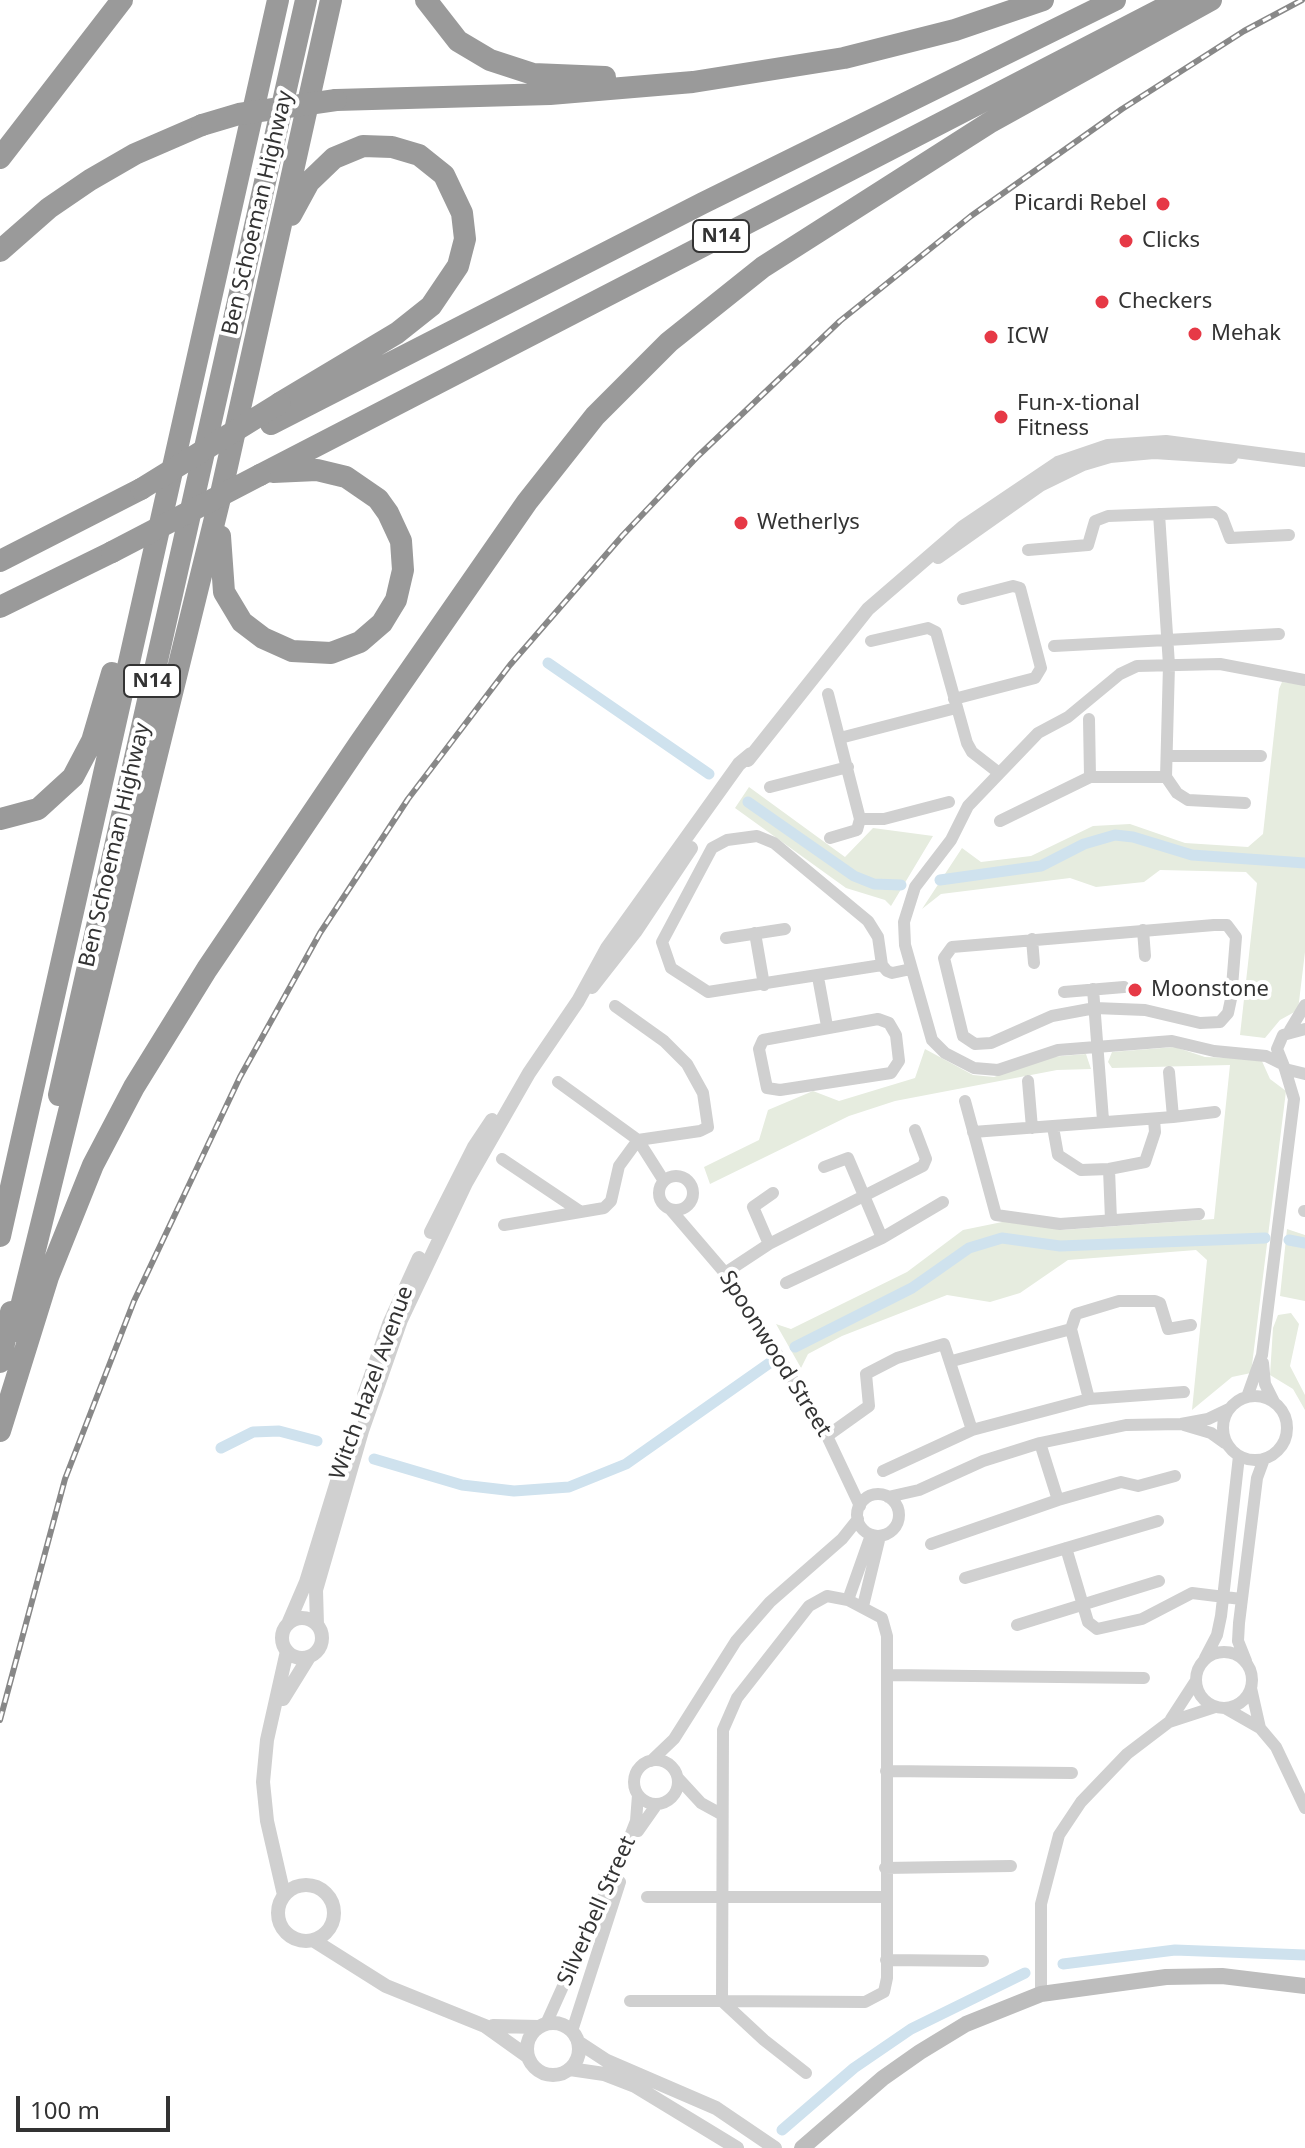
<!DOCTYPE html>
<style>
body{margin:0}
#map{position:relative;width:1305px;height:2148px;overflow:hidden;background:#fff;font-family:"Noto Sans",sans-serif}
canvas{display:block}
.scale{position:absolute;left:16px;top:2096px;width:154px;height:36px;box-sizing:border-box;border:4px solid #333;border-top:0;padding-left:10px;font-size:24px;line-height:28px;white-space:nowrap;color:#333;-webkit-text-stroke:6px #fff;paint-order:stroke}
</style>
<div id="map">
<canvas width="1305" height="2148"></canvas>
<div class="scale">100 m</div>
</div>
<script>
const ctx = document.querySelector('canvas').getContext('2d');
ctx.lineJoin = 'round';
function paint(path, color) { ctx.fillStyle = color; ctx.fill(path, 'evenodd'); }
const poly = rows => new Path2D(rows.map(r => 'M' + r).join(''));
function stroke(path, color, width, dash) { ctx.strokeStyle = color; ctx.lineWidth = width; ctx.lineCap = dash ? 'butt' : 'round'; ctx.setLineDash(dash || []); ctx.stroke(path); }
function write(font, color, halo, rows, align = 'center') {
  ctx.font = font + ' "Noto Sans",sans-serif'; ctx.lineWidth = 8; ctx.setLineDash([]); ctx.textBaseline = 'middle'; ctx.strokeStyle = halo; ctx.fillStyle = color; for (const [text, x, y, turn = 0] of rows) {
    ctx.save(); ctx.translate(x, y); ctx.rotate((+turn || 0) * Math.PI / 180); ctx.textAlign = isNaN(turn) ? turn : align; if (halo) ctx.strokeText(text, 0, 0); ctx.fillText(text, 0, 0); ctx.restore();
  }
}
paint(poly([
 [1282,682,1305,685,1305,952,1298,1010,1280,1020,1265,1038,1240,1035,1257,883,1246,872,1160,870,1144,882,1096,887,1070,878,941,894,922,909,962,848,981,862,1031,856,1093,826,1130,824,1185,843,1248,847,1263,834,1279,689],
 [749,787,845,857,873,828,933,836,891,906,885,900,846,888,735,808],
 [1175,1047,1205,1057,1261,1059,1270,1079,1286,1091,1251,1373,1232,1377,1192,1410,1207,1260,1196,1250,1068,1260,1020,1293,990,1302,947,1295,842,1336,808,1354,801,1368,776,1324,791,1329,907,1272,963,1230,1012,1220,1062,1230,1214,1219,1230,1065,1112,1068,1108,1062,1112,1052],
 [925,1049,973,1075,994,1077,1050,1057,1086,1054,1091,1069,1057,1070,895,1101,849,1116,710,1184,704,1167,759,1140,768,1110,813,1091,839,1101,915,1078],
 [1287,1229,1305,1235,1305,1301,1280,1296],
 [1291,1313,1299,1324,1290,1366,1305,1395,1305,1410,1293,1389,1270,1375,1273,1328,1278,1315]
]), '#e6ecdf');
stroke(poly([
 [548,663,709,774],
 [748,802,854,876,874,884,901,885],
 [940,880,1041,866,1084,844,1115,835,1133,837,1192,855,1305,863],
 [1289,1240,1305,1243],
 [795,1347,912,1288,969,1248,1002,1238,1060,1246,1265,1238],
 [221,1448,253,1432,279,1431,317,1441],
 [374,1459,462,1485,514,1491,569,1487,626,1464,771,1362],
 [1063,1964,1175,1950,1305,1955],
 [782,2130,854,2068,911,2029,1025,1973]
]), '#cfe2ee', 11);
stroke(poly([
 [1159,514,1169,665,1166,777,1177,793,1188,800,1245,803],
 [1028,550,1088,545,1095,521,1108,516,1215,512,1222,517,1230,538,1289,535],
 [871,641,928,628,936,632,967,743,972,752,999,773],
 [1054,646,1279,634],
 [828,694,860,819,857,830,830,838],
 [954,699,1035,678,1041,668,1020,588,1013,586,963,599],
 [1089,719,1090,777],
 [840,738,956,708],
 [1168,756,1261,756],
 [770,787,848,767],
 [860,819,884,819,949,802],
 [1000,821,1090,777,1166,777],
 [1214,925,1227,925,1236,937,1231,999,1228,1013,1220,1022,1200,1023,1145,1010,1095,1008,1052,1016,991,1043,975,1044,963,1036,944,958,952,947,1214,925],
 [1143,930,1145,956],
 [755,933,764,985],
 [726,938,785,929],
 [1032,939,1034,963],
 [882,965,708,992,671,968,662,942,712,848,727,840,757,836,774,843,868,921,878,937,882,965,887,971,892,973,911,969],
 [818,977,827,1026],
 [1093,989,1103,1120],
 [1064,992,1124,987],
 [878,1019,889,1023,896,1035,899,1061,891,1073,780,1090,767,1088,759,1049,763,1040,878,1019],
 [1305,1029,1283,1035,1277,1049,1285,1069,1305,1074],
 [1290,1030,1305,1005],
 [1280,1063,1266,1056,1214,1051,1172,1041,1058,1050,998,1070,974,1068,945,1053,932,1040,905,945,904,922,915,887,951,840,968,806,1038,733,1068,717,1120,674,1137,666,1220,664,1305,680],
 [1028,1081,1032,1128],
 [558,1082,638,1140,700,1131,708,1127,703,1093,687,1064,664,1041,615,1006],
 [965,1101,996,1215,1060,1224,1199,1214],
 [1173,1117,1215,1112],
 [1053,1127,1058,1155,1081,1170,1109,1169,1145,1162,1155,1132,1154,1119],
 [973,1132,1173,1117,1169,1072],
 [502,1159,581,1212],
 [1109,1169,1111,1220],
 '659 1193a17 17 0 1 1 34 0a17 17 0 1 1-34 0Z',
 [671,1210,725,1273,776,1352,827,1436,860,1506],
 [1304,1211,1305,1211],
 [504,1225,604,1208,611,1201,619,1166,638,1140,664,1181],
 [882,1238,943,1202],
 [769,1244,753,1207,773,1193],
 [725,1273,769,1244,923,1166,926,1159,915,1130],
 [786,1283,882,1238,848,1158,824,1167],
 [952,1361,1071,1329],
 [1263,1363,1265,1384,1274,1402],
 '1223 1428a32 32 0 1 1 64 0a32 32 0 1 1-64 0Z',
 [1247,1397,1262,1355,1294,1099,1285,1069],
 [1089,1399,1071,1329,1076,1314,1119,1301,1155,1301,1160,1303,1168,1329,1191,1325],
 [1184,1425,1211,1433,1225,1443],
 [827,1436,869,1406,866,1374,897,1358,944,1344,972,1430],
 [1040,1443,1058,1500],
 [883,1471,972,1430,1089,1399,1184,1392],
 '857 1515a21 21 0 1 1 42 0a21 21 0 1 1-42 0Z',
 [888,1497,919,1490,983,1461,1040,1443,1126,1425,1181,1424,1208,1419,1229,1409],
 [931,1544,1058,1500,1121,1482,1138,1486,1175,1476],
 [1066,1548,1088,1622,1097,1629,1142,1619,1192,1593,1241,1599],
 [965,1578,1158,1521],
 [848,1600,871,1535],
 [863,1606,880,1536],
 [1017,1625,1159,1581],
 '1196 1680a28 28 0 1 1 56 0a28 28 0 1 1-56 0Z',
 [1205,1658,1217,1635,1221,1616,1239,1456],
 [1246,1661,1238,1641,1239,1623,1257,1478,1264,1459],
 [888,1675,1144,1678],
 [1251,1688,1260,1728],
 [1225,1708,1260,1728,1276,1747,1305,1808],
 [1171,1719,1195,1682],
 '634 1782a22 22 0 1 1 44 0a22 22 0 1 1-44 0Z',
 [651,1761,674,1739,736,1641,770,1602,842,1539,858,1519],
 [886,1771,1072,1773],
 [678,1778,701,1803,721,1814],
 [638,1831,657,1804],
 [885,1868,1011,1866],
 [647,1897,886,1897],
 [886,1960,983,1961],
 [1041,1994,1041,1904,1059,1835,1081,1802,1127,1754,1169,1722,1215,1707],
 [630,2001,722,2001,865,2002,884,1992,887,1978,887,1636,882,1618,848,1600,827,1596,809,1606,737,1698,723,1730,722,2001,764,2040,806,2073],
 [546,2024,627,1844,636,1821,638,1795],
 [572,2031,620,1882]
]), '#d0d0d0', 12);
stroke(poly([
 [938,557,1040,485,1083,464,1110,456,1154,452,1231,457],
 [748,760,868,609,963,527,1058,463,1108,446,1166,442,1305,460],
 [592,987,635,932,691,848],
 [431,1232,474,1147,492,1120],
 [364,1395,389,1324,419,1258],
 '282 1638a20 20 0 1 1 40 0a20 20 0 1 1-40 0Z',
 [288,1624,306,1582,347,1449],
 [317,1625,316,1590,362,1431,401,1320,466,1183,529,1073,578,1001,607,948,739,764,751,754],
 [283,1699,309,1657],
 '278 1913a28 28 0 1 1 56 0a28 28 0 1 1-56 0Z',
 [284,1895,267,1821,263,1782,267,1740,287,1651],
 [313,1940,386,1986,485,2026,527,2056],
 '527 2049a26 26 0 1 1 52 0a26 26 0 1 1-52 0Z',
 [493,2026,539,2027],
 [578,2042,607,2061,716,2108,775,2148],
 [570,2069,604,2074,635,2086,737,2148]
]), '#d0d0d0', 14);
stroke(poly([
 [802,2148,883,2078,920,2052,966,2024,1041,1994,1166,1977,1222,1976,1305,1986]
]), '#bdbdbd', 16);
stroke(poly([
 [426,0,458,41,490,60,533,74,605,77],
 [336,100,550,94,693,82,844,58,955,30,1043,0],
 [0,158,122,0],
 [0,251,49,208,90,180,135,154,202,125],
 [280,403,397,333,431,306,458,266,465,239,462,213,444,175,419,155,392,147,363,146,334,158,309,182,291,215],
 [271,424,703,203,1115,0],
 [260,475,1179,0],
 [220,536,224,592,242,622,263,638,292,651,331,653,360,642,382,623,396,600,403,570,401,541,388,513,378,499,346,477,317,470,273,472],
 [0,561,141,489],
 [0,607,112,552],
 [0,819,38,809,73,777,92,741,112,673],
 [59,1095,306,0],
 [0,1236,278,0],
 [15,1331,220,498,331,0],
 [0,1362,11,1312],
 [0,1431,48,1277,93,1165,134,1087,207,969,359,744,527,502,595,416,669,342,763,267,989,123,1211,0]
]), '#9a9a9a', 22);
const rail = poly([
 [0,1720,65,1479,134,1301,240,1077,320,933,408,799,510,665,623,535,698,456,840,321,971,216,1122,109,1244,31,1302,0]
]);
stroke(rail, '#888', 6);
stroke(rail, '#fff', 3, [9]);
stroke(poly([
 [202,125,239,114,336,100],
 [141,489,280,403],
 [112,552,260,475]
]), '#9a9a9a', 22);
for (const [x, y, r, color] of [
 [1163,204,8,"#e63946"],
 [1126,241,8,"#e63946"],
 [1102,302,8,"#e63946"],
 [1195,334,8,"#e63946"],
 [991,337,8,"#e63946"],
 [1001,417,8,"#e63946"],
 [741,523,8,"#e63946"],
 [1135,990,8,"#e63946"]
]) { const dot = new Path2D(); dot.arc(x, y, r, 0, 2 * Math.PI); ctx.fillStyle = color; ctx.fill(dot); stroke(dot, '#fff', 3); }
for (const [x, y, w] of [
 [721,236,56],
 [152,681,56]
]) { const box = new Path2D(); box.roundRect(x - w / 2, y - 16, w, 32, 6); ctx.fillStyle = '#fff'; ctx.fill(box); stroke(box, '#333', 2); }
write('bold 20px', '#333', null, [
 ["N14",721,236],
 ["N14",152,681]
]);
write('22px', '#333', '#fff', [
 ["Picardi Rebel",1147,204,"right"],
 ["Clicks",1142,241],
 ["Checkers",1118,302],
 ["Mehak",1211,334],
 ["ICW",1007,337],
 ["Fun-x-tional",1017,404],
 ["Fitness",1017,429],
 ["Wetherlys",757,523],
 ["Moonstone",1151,990]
], 'left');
write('22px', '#333', '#fff', [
 ["Ben Schoeman Highway",258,213,-77],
 ["Ben Schoeman Highway",115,845,-77],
 ["Spoonwood Street",775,1354,58],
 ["Witch Hazel Avenue",372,1383,-70],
 ["Silverbell Street",597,1911,-66]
]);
</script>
